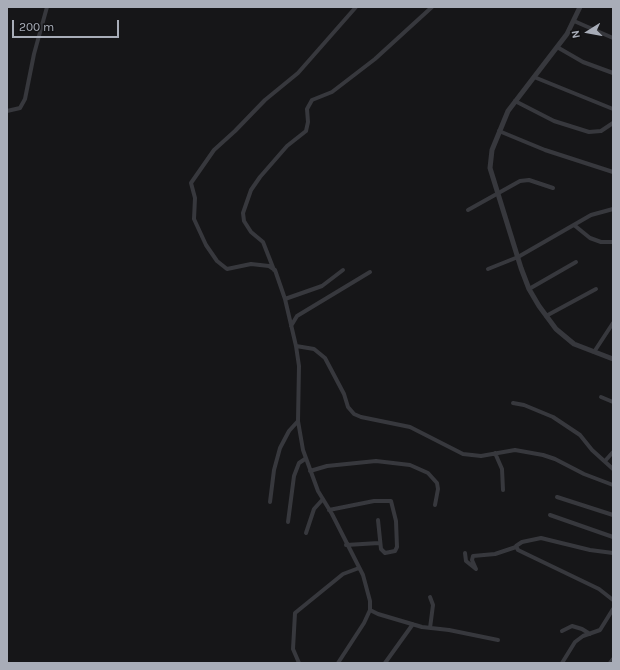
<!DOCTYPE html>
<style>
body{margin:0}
#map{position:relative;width:620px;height:670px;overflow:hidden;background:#161618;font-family:Karla,sans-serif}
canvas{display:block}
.frame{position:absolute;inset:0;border:8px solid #a8adb8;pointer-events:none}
.north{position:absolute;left:568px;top:12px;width:40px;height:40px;-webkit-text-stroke:3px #111113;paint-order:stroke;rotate:259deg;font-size:11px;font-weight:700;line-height:16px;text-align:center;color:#a8adb8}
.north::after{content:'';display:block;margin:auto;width:14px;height:18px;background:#a8adb8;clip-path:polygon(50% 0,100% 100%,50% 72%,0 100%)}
.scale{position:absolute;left:12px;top:20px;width:107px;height:18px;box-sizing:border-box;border:2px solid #a8adb8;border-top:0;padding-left:5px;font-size:12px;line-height:14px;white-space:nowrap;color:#a8adb8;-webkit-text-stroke:3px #111113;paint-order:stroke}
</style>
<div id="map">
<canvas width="620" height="670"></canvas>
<div class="frame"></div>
<div class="north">N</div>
<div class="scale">200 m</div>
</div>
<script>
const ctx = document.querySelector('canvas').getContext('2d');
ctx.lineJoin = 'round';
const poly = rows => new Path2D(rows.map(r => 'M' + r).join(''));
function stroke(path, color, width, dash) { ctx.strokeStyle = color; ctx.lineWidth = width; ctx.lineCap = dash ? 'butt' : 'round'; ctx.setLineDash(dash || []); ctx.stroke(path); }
stroke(poly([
 [574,21,613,38],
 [557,47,583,62,613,73],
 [534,77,613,109],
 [515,101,554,121,589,132,601,131,613,123],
 [7,111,20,108,25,99,34,54,47,7],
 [499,131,545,150,613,172],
 [468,210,520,181,529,180,553,188],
 [574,225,590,238,601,242,613,242],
 [488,269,518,257,591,215,613,209],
 [274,270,263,242,251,232,244,221,243,213,251,190,260,177,287,146,306,131,308,122,307,109,312,100,332,92,375,59,432,7],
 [529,289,576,262],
 [285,299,322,286,343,270],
 [546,316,596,289],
 [291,326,297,316,370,272],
 [296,346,314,349,325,358,344,394,348,407,354,414,361,417,410,427,463,454,481,456,515,450,543,455,555,459,584,474,613,485],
 [594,352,613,323],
 [601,397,613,402],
 [513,403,524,405,553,417,580,435,592,450,613,469],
 [495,453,502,469,503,490],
 [605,461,613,452],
 [310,471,327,466,376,461,410,465,428,473,437,483,438,489,435,505],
 [557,497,613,515],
 [270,502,274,470,280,448,289,431,298,421],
 [329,510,374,501,391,501,396,521,397,547,395,551,385,553,381,549,378,520],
 [550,515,613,537],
 [288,522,294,476,299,463,305,459],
 [306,533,314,509,323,499],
 [346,545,379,543],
 [465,553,466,561,476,569,472,560,473,556,495,554,516,547],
 [613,553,590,550,541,538,522,542,516,546,518,550,599,589,613,600],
 [430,597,433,605,430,628],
 [370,610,378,614,422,627,449,630,498,640],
 [562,631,572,626,582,629,590,634],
 [299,663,293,649,295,613,343,574,359,568],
 [338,663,364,623,370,610,370,601,363,575,332,514,318,491,303,450,298,421,299,366,296,346,285,299,275,270,269,266,251,264,227,269,217,261,206,245,194,219,195,198,191,183,214,150,235,131,265,100,298,73,356,7],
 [385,663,413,624],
 [562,663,575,642,583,636,600,630,613,609],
 [610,663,613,659]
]), '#37383d', 4);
stroke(poly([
 [580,7,567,34,508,111,492,150,490,168,521,268,529,289,539,306,556,329,574,344,613,359]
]), '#37383d', 5);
</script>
